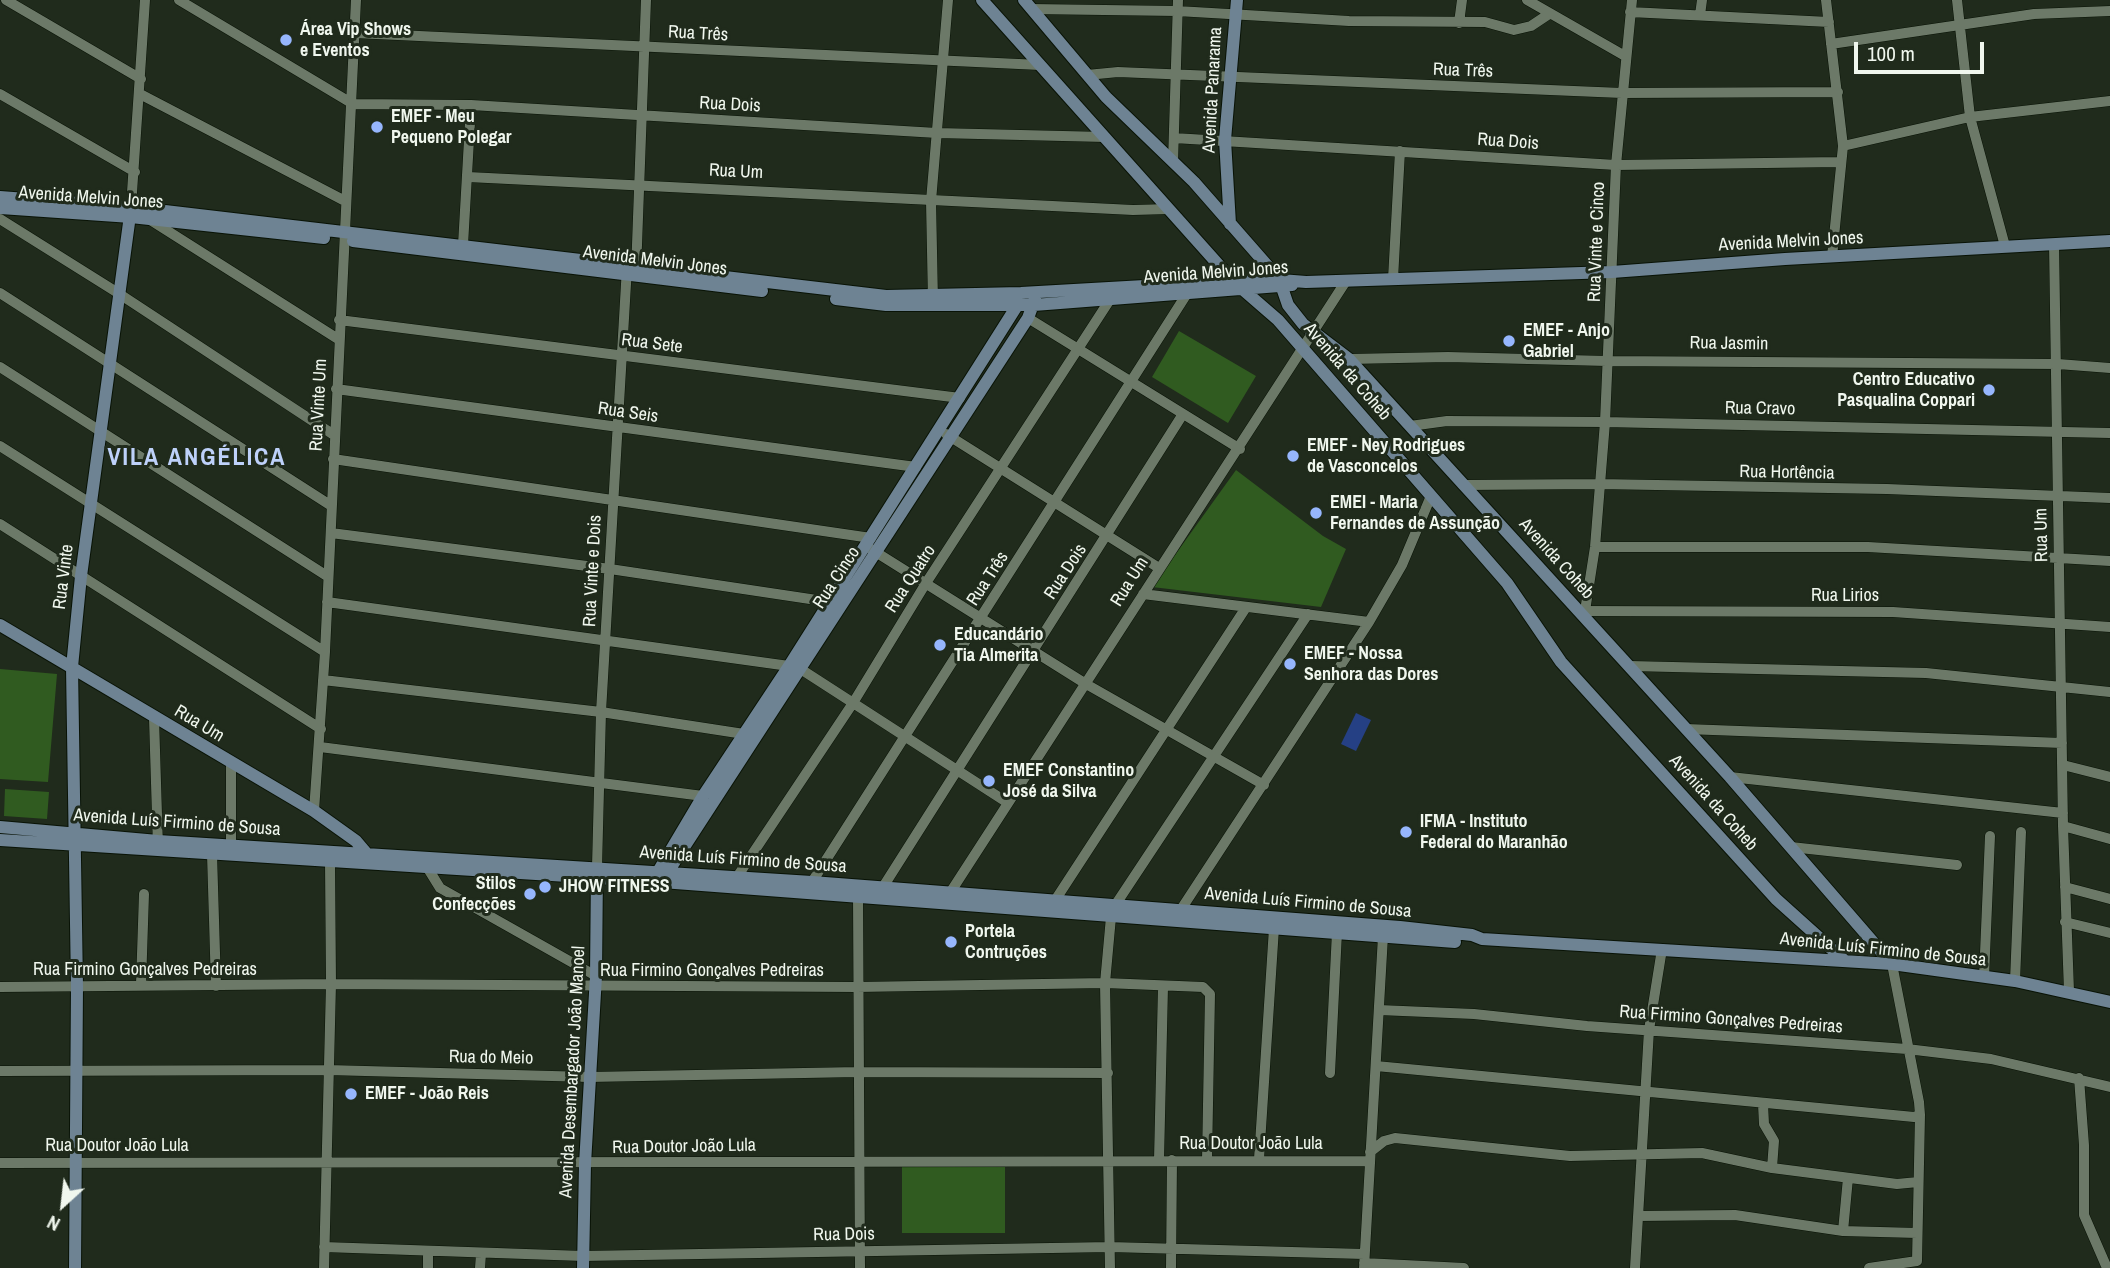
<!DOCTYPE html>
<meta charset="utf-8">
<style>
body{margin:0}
#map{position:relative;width:2110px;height:1268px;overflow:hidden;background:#202b1c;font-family:"Archivo Narrow",sans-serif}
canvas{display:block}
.north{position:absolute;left:28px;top:1170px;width:70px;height:70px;-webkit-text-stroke:5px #202b1c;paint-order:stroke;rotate:207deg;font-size:19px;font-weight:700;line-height:28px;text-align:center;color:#f0f7ee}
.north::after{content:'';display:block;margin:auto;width:24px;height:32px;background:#f0f7ee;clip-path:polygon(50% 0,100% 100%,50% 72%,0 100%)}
.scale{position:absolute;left:1854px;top:42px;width:130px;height:32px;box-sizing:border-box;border:4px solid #f0f7ee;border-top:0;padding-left:9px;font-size:21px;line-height:24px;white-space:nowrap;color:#f0f7ee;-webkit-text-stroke:5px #202b1c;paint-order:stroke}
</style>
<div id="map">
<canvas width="2110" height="1268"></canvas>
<div class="north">N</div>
<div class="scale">100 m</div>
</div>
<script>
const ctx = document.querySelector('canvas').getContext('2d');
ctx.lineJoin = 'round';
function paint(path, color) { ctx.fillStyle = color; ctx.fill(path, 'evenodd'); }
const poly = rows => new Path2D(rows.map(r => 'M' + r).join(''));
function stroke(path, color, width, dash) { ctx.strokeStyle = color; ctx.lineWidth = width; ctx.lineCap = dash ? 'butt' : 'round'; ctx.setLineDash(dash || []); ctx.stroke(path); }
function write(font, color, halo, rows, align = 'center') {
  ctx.font = font + ' "Archivo Narrow",sans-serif'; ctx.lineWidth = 6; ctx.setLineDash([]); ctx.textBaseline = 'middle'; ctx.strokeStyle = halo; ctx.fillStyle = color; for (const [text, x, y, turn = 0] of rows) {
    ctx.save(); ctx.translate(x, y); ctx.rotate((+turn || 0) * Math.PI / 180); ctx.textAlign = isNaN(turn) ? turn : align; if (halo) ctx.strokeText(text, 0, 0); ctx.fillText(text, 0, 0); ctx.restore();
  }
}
paint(poly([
 [1179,331,1256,376,1228,423,1152,377],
 [1236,470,1323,536,1346,549,1321,607,1152,587],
 [0,669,57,674,48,782,0,779],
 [5,789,49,792,47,819,4,816],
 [902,1165,1005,1166,1005,1233,902,1233]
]), '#305b20');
paint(poly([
 [1356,713,1371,720,1356,751,1341,744]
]), '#254084');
const street = poly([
 [6,0,141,79],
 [179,0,353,104,471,105,937,133,1105,137],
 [1527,0,1625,56],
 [1826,0,1843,146,1832,257],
 [1957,0,1970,117,2005,246],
 [1031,9,1177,11,1349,21,1485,22,1514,30,1531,26,1549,14],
 [1630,12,1829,22],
 [1700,15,1702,0],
 [1459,23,1462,0],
 [355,33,1040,65],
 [1831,44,2034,14,2110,11],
 [1087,75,1118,72,1622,93,1838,92],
 [0,94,135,172],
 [140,94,345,201],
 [1174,138,1616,165,1840,162],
 [1843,146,1970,117,2110,101],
 [1173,162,1178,0],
 [468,177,1133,210,1169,209],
 [131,207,145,0],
 [0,219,118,293,334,435],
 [152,221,338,339],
 [2054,244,2063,826,2069,991],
 [463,245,471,105],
 [636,272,646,0],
 [1393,279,1400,151],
 [0,293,330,505],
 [933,301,931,201,948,0],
 [1028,318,1240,449],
 [339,320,960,398],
 [1349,359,1448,357,1607,361,2058,364,2110,368],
 [0,367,327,576],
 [336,389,916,467],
 [1410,426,1447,421,1605,422,2110,433],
 [946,434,1159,568],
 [0,446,325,652],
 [333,459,871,538],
 [1463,485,1599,484,1887,489,2110,498],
 [0,524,321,729],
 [331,533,610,569,830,602],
 [866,546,1086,684,1264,785],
 [1595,547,1868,547,2110,561],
 [1143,594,1369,622],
 [327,602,789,666],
 [1580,611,1893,612,2110,627],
 [1585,611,1595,547,1605,422,1616,165,1632,0],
 [1630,666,1926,673,2110,692],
 [799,668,1008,803],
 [323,680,601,712,744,734],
 [154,718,158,847],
 [1686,729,2062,743],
 [320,747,703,796],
 [231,764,231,851],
 [2063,765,2110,777],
 [1730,777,2063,813],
 [314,811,325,652,356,0],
 [2063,826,2110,839],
 [1791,847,1957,865],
 [212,854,216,986],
 [427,867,440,888,596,976],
 [597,867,601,712,627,267],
 [737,877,853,703,926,583,1111,298],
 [812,882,1188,292],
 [883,887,1183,414],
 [2065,887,2110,899],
 [858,896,860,1268],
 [948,896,1346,281],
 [1054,902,1245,609],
 [1114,907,1308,614],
 [1178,914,1369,622,1402,565,1431,496],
 [2065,922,2110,933],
 [1984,977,1990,836],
 [2015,981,2021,832],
 [141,984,144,894],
 [0,987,331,984,857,987,1105,983,1203,987,1210,994,1207,1160],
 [1379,1010,1474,1014,1587,1026,1907,1049,1991,1059,2110,1087],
 [1376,1066,1914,1117,1920,1115,1919,1102,1892,964],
 [0,1071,328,1070,589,1077,858,1072,1108,1073],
 [1330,1073,1337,932],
 [2079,1078,2084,1145,2084,1215,2107,1268],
 [1763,1104,1764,1124,1774,1141,1772,1168],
 [1370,1152,1384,1141,1395,1138,1570,1156,1702,1153,1772,1168,1897,1184,1918,1182],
 [1259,1159,1274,928],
 [1159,1160,1163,987],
 [0,1163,1369,1161],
 [1639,1216,1735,1215,1843,1231,1917,1233],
 [1843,1231,1848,1178],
 [324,1247,583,1256,1110,1247,1364,1254],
 [428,1252,428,1268],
 [1364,1263,1464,1268],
 [324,1268,331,984,330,862],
 [480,1268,481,1254],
 [1110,1268,1105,983,1111,917],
 [1171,1268,1172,1160],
 [1364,1268,1383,936],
 [1635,1268,1649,1030,1662,949],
 [1869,1268,1917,1261,1920,1115]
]);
const secondary = poly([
 [982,0,1233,281,1278,320,1507,583,1561,662,1776,899,1845,961],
 [1024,0,1106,97,1194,182,1279,279,1288,305,1303,324,1349,359,1730,777,1892,964],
 [0,197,131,207,886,296,1021,293,1268,279,1306,282,1612,272,1785,259,2110,241],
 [0,208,131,217,324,238],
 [1230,224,1225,140,1237,0],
 [353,241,762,291],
 [836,299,886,305,1034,305,1292,285],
 [0,625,314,811,356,841,367,854,368,859],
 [0,827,158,841,812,882,1400,927,1472,935,1482,939,1892,964,2015,981,2110,1002],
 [0,840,662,882,1455,942],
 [659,870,703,796,789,666,1020,301],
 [664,878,1028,318,1035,299],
 [75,1268,77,987,72,667,81,576,131,208],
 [583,1268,585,1164,596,976,597,870]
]);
stroke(street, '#091306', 11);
stroke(secondary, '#091306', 14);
stroke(street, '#6c7968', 10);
stroke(secondary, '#6e8393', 12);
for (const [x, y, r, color] of [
 [286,40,7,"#96b6fd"],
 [377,127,7,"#96b6fd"],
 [1509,341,7,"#96b6fd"],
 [1989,390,7,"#96b6fd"],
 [1293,456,7,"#96b6fd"],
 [1316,513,7,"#96b6fd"],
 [940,645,7,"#96b6fd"],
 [1290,664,7,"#96b6fd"],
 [989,781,7,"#96b6fd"],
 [1406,832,7,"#96b6fd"],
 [545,887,7,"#96b6fd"],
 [530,894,7,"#96b6fd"],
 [951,942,7,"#96b6fd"],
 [351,1094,7,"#96b6fd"]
]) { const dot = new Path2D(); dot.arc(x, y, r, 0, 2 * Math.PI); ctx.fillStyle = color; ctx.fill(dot); stroke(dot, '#202b1c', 2.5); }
write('bold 18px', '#f0f7ee', '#202b1c', [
 ["Área Vip Shows",300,30],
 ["e Eventos",300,51],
 ["EMEF - Meu",391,117],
 ["Pequeno Polegar",391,138],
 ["EMEF - Anjo",1523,331],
 ["Gabriel",1523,352],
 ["Centro Educativo",1975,380,"right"],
 ["Pasqualina Coppari",1975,401,"right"],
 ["EMEF - Ney Rodrigues",1307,446],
 ["de Vasconcelos",1307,467],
 ["EMEI - Maria",1330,503],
 ["Fernandes de Assunção",1330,524],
 ["Educandário",954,635],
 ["Tia Almerita",954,656],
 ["EMEF - Nossa",1304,654],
 ["Senhora das Dores",1304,675],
 ["EMEF Constantino",1003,771],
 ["José da Silva",1003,792],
 ["IFMA - Instituto",1420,822],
 ["Federal do Maranhão",1420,843],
 ["Stilos",516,884,"right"],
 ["Confecções",516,905,"right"],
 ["JHOW FITNESS",559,887],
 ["Portela",965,932],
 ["Contruções",965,953],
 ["EMEF - João Reis",365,1094]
], 'left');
write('18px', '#f0f7ee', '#202b1c', [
 ["Rua Três",698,34,3],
 ["Rua Três",1463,71,2],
 ["Avenida Panarama",1213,90,-87],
 ["Rua Dois",730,105,3],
 ["Rua Dois",1508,142,4],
 ["Rua Um",736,172,3],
 ["Avenida Melvin Jones",91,198,4],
 ["Rua Vinte e Cinco",1597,242,-88],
 ["Avenida Melvin Jones",1791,242,-3],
 ["Avenida Melvin Jones",655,261,7],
 ["Avenida Melvin Jones",1216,273,-4],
 ["Rua Sete",652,344,7],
 ["Rua Jasmin",1729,344,1],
 ["Avenida da Coheb",1347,372,49],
 ["Rua Vinte Um",319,405,-87],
 ["Rua Cravo",1760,409,1],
 ["Rua Seis",628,413,8],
 ["Rua Hortência",1787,473,1],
 ["Rua Um",2042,535,-91],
 ["Avenida Coheb",1556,559,48],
 ["Rua Vinte e Dois",593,571,-87],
 ["Rua Dois",1066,572,-57],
 ["Rua Vinte",64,577,-83],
 ["Rua Cinco",837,578,-57],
 ["Rua Quatro",911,579,-57],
 ["Rua Três",988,579,-57],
 ["Rua Um",1130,582,-58],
 ["Rua Lirios",1845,596],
 ["Rua Um",199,724,31],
 ["Avenida da Coheb",1713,803,48],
 ["Avenida Luís Firmino de Sousa",177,823,4],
 ["Avenida Luís Firmino de Sousa",743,860,4],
 ["Avenida Luís Firmino de Sousa",1308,903,5],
 ["Avenida Luís Firmino de Sousa",1883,950,6],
 ["Rua Firmino Gonçalves Pedreiras",145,970],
 ["Rua Firmino Gonçalves Pedreiras",712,971],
 ["Rua Firmino Gonçalves Pedreiras",1731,1020,4],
 ["Rua do Meio",491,1058,1],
 ["Avenida Desembargador João Manoel",573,1072,-87],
 ["Rua Doutor João Lula",1251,1144],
 ["Rua Doutor João Lula",117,1146],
 ["Rua Doutor João Lula",684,1147,-1],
 ["Rua Dois",844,1235,-1]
]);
ctx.letterSpacing = '2px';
write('bold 24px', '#bed1fa', '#202b1c', [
 ["VILA ANGÉLICA",197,459]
]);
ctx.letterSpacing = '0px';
</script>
